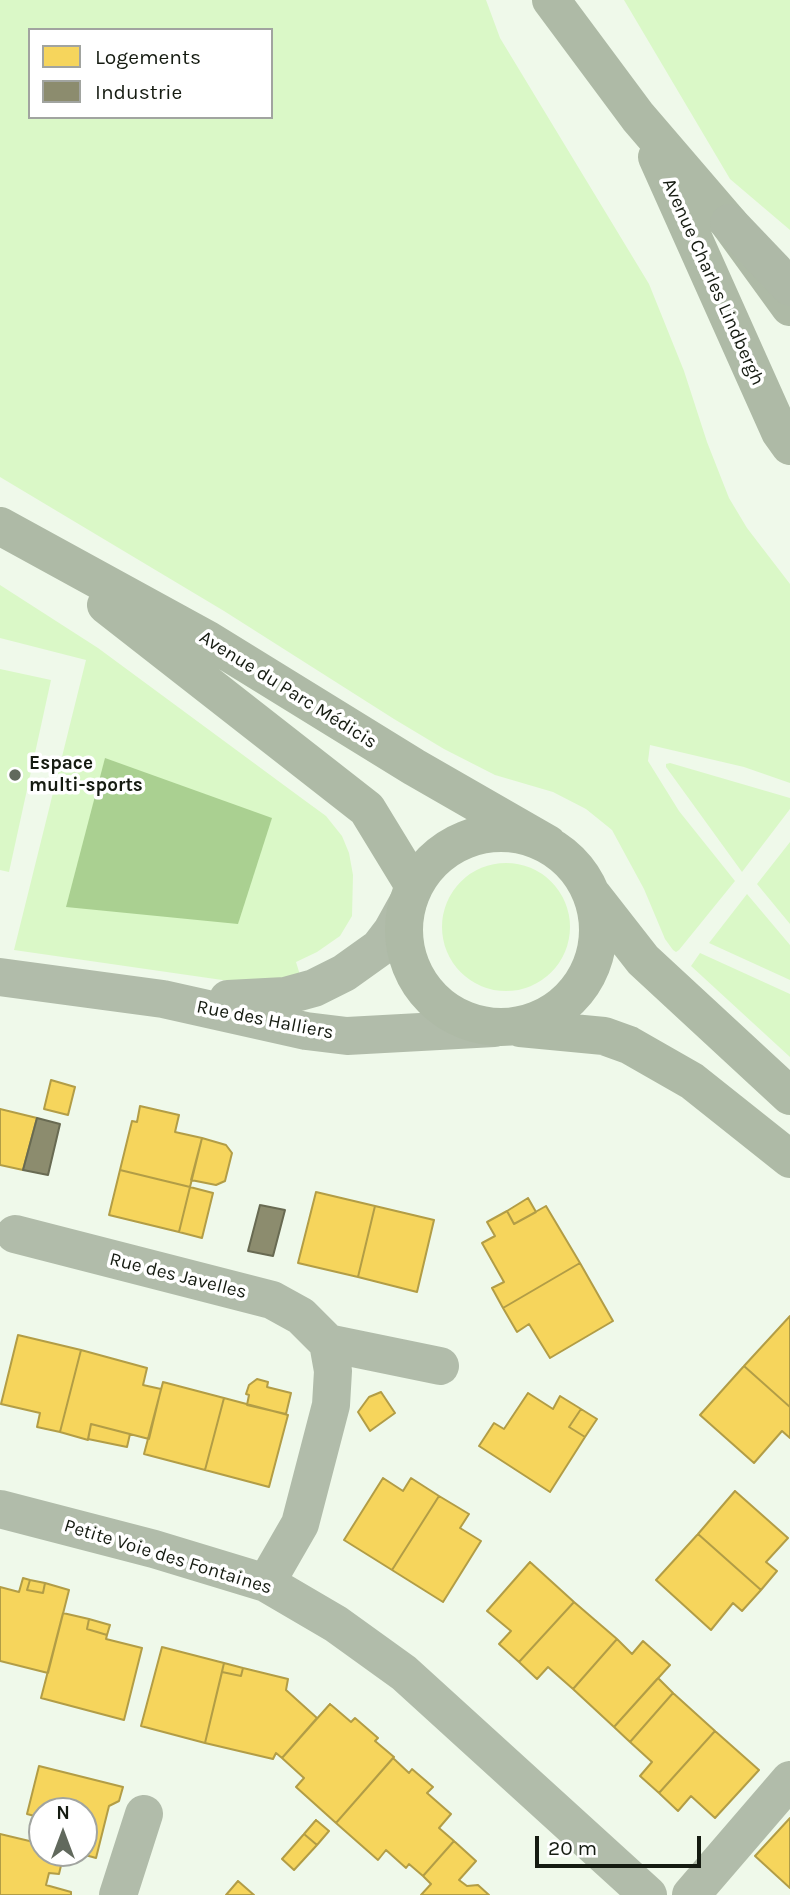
<!DOCTYPE html>
<meta charset="utf-8">
<style>
body{margin:0}
#map{position:relative;width:790px;height:1895px;overflow:hidden;background:#eff9ea;font-family:Karla,sans-serif}
canvas{display:block}
.legend{position:absolute;left:28px;top:28px;width:245px;height:91px;box-sizing:border-box;background:#fff;border:2px solid #a1a4a0;margin:0;padding:9px 12px;list-style:none;font-size:21px;color:#151b11}
.legend li{display:flex;align-items:center;gap:14px;height:35px}
.legend b{width:35px;border:2px solid #a1a4a0}
.north{position:absolute;left:28px;top:1797px;width:70px;height:70px;box-sizing:border-box;background:#fff;border:2px solid #a1a4a0;border-radius:50%;rotate:0deg;font-size:19px;font-weight:700;line-height:28px;text-align:center;color:#151b11}
.north::after{content:'';display:block;margin:auto;width:24px;height:32px;background:#61695d;clip-path:polygon(50% 0,100% 100%,50% 72%,0 100%)}
.scale{position:absolute;left:535px;top:1836px;width:166px;height:32px;box-sizing:border-box;border:4px solid #151b11;border-top:0;padding-left:9px;font-size:21px;line-height:24px;white-space:nowrap;color:#151b11;-webkit-text-stroke:5px #fff;paint-order:stroke}
</style>
<div id="map">
<canvas width="790" height="1895"></canvas>
<ul class="legend">
<li><b style="height:19px;background:#f6d55c"></b>Logements</li>
<li><b style="height:19px;background:#8c8c6e"></b>Industrie</li>
</ul>
<div class="north">N</div>
<div class="scale">20 m</div>
</div>
<script>
const ctx = document.querySelector('canvas').getContext('2d');
ctx.lineJoin = 'round';
function paint(path, color) { ctx.fillStyle = color; ctx.fill(path, 'evenodd'); }
const poly = rows => new Path2D(rows.map(r => 'M' + r).join(''));
function stroke(path, color, width, dash) { ctx.strokeStyle = color; ctx.lineWidth = width; ctx.lineCap = dash ? 'butt' : 'round'; ctx.setLineDash(dash || []); ctx.stroke(path); }
function write(font, color, halo, rows, align = 'center') {
  ctx.font = font + ' Karla,sans-serif'; ctx.lineWidth = 7; ctx.setLineDash([]); ctx.textBaseline = 'middle'; ctx.strokeStyle = halo; ctx.fillStyle = color; for (const [text, x, y, turn = 0] of rows) {
    ctx.save(); ctx.translate(x, y); ctx.rotate((+turn || 0) * Math.PI / 180); ctx.textAlign = isNaN(turn) ? turn : align; if (halo) ctx.strokeText(text, 0, 0); ctx.fillText(text, 0, 0); ctx.restore();
  }
}
paint(poly([
 [0,0,486,0,500,38,649,284,684,371,707,442,729,498,747,528,790,584,790,783,744,767,650,745,648,761,679,811,735,881,679,950,676,952,673,950,665,939,644,889,612,830,586,809,553,792,495,775,444,749,394,719,224,611,0,477],
 [30,30,271,30,271,117,30,117],
 [624,0,790,0,790,230,730,179],
 [0,585,98,648,300,797,326,816,342,836,349,853,353,875,352,916,340,936,317,952,296,962,300,975,250,984,14,950,86,660,0,638],
 [0,669,51,680,9,872,0,870],
 [670,763,790,798,790,809,742,872,666,767,666,764],
 [790,842,790,924,757,884],
 '442 927a64 64 0 1 1 128 0a64 64 0 1 1-128 0Z',
 [747,894,790,945,790,980,709,943],
 [700,953,790,994,790,1057,691,966]
]), '#daf8c7');
paint(poly([
 [105,758,272,818,238,924,66,907]
]), '#aad091');
const homes = poly([
 [51,1080,75,1087,68,1115,44,1109,51,1080],
 [140,1106,179,1115,175,1132,202,1138,190,1187,120,1170,132,1121,137,1122,140,1106],
 [0,1109,37,1118,23,1170,0,1165,0,1109],
 [202,1138,226,1145,232,1153,225,1181,216,1185,191,1180,202,1138],
 [120,1170,190,1187,179,1232,109,1215,120,1170],
 [190,1187,213,1193,202,1238,179,1232,190,1187],
 [316,1192,375,1206,358,1277,298,1263,316,1192],
 [528,1198,536,1212,514,1224,507,1211,528,1198],
 [375,1206,434,1220,417,1292,358,1277,375,1206],
 [546,1206,580,1263,503,1308,492,1288,504,1282,482,1243,495,1236,487,1222,507,1211,514,1224,546,1206],
 [580,1263,613,1321,550,1358,529,1324,517,1332,503,1308,580,1263],
 [790,1316,790,1407,744,1366,790,1316],
 [18,1335,81,1350,60,1432,37,1427,40,1413,1,1404,18,1335],
 [81,1350,147,1368,143,1385,161,1389,149,1439,91,1424,88,1440,60,1432,81,1350],
 [744,1366,790,1407,790,1438,782,1431,754,1463,700,1415,744,1366],
 [257,1379,268,1382,267,1387,291,1393,286,1414,247,1405,249,1395,246,1394,249,1385,257,1379],
 [163,1382,224,1398,205,1470,144,1454,163,1382],
 [381,1392,395,1413,370,1431,358,1412,369,1397,381,1392],
 [528,1393,553,1409,560,1396,581,1409,569,1427,585,1437,550,1492,479,1446,494,1423,504,1429,528,1393],
 [224,1398,288,1415,269,1487,205,1470,224,1398],
 [581,1409,597,1419,585,1437,569,1427,581,1409],
 [91,1424,130,1434,127,1447,88,1439,91,1424],
 [383,1478,403,1491,411,1478,439,1496,392,1570,344,1540,383,1478],
 [735,1491,788,1538,766,1562,777,1571,761,1590,698,1534,735,1491],
 [439,1496,469,1514,460,1528,481,1541,443,1602,392,1570,439,1496],
 [698,1534,761,1590,742,1611,733,1603,711,1630,656,1580,698,1534],
 [530,1562,574,1602,519,1662,499,1644,511,1631,487,1611,530,1562],
 [23,1578,30,1580,27,1590,43,1593,45,1583,69,1590,48,1673,0,1661,0,1587,19,1592,23,1578],
 [30,1580,45,1583,43,1593,27,1590,30,1580],
 [574,1602,617,1639,573,1689,548,1667,537,1679,519,1662,574,1602],
 [63,1613,89,1619,87,1629,107,1635,106,1639,142,1648,124,1720,41,1698,63,1613],
 [89,1619,110,1625,107,1635,87,1629,89,1619],
 [617,1639,632,1654,643,1641,670,1665,614,1727,573,1689,617,1639],
 [162,1647,224,1663,205,1743,141,1726,162,1647],
 [224,1663,243,1668,241,1676,222,1672,224,1663],
 [243,1668,288,1679,286,1690,317,1718,282,1758,276,1753,273,1759,205,1743,222,1672,241,1676,243,1668],
 [658,1678,673,1693,630,1742,614,1727,658,1678],
 [673,1693,715,1731,659,1793,640,1776,652,1762,630,1742,673,1693],
 [330,1704,351,1722,355,1718,378,1738,375,1741,394,1757,336,1823,296,1787,304,1778,282,1758,330,1704],
 [715,1731,759,1770,715,1818,691,1796,678,1811,659,1793,715,1731],
 [393,1758,409,1773,412,1769,433,1787,427,1793,451,1814,439,1828,454,1841,423,1876,409,1864,406,1868,386,1850,378,1860,336,1823,393,1758],
 [39,1766,123,1787,119,1801,109,1806,96,1858,78,1853,84,1853,84,1811,42,1811,42,1818,27,1814,39,1766],
 [790,1818,790,1888,755,1856,790,1818],
 [316,1820,329,1831,317,1845,304,1834,316,1820],
 [0,1834,42,1844,42,1853,64,1853,59,1874,49,1873,46,1885,71,1892,71,1895,0,1895,0,1834],
 [304,1834,317,1845,294,1870,282,1859,304,1834],
 [454,1841,476,1861,459,1880,467,1886,478,1885,489,1895,421,1895,431,1884,423,1876,454,1841],
 [238,1881,254,1895,226,1895,238,1881]
]);
paint(homes, '#f6d55c');
stroke(homes, '#b29d46', 2);
const industry = poly([
 [37,1118,60,1124,48,1175,23,1170,37,1118],
 [260,1205,285,1210,273,1256,248,1251,260,1205]
]);
paint(industry, '#8c8c6e');
stroke(industry, '#686a52', 2);
stroke(poly([
 [0,977,163,999,306,1031,347,1036,494,1028],
 [228,999,285,996,314,988,344,973,379,948,392,931,407,904],
 [15,1234,272,1300,301,1316,328,1343,333,1371,331,1405,300,1524,266,1583],
 [328,1343,440,1366],
 [0,1509,154,1549,266,1583,336,1624,404,1673,648,1895],
 [118,1895,144,1814],
 [691,1895,790,1780]
]), '#b1bcaa', 38);
stroke(poly([
 [551,0,638,117,729,223,790,307],
 [657,157,780,432,790,446],
 [0,526,208,640,414,767,548,844],
 [106,605,367,809,414,886],
 '404 930a97 97 0 1 1 194 0a97 97 0 1 1-194 0Z',
 [593,896,643,960,790,1096],
 [520,1028,604,1036,629,1045,692,1081,790,1159]
]), '#aebaa6', 38);
stroke(poly([
 [729,223,790,287]
]), '#aeb9a7', 38);
for (const [x, y, r, color] of [
 [15,775,7,"#61695d"]
]) { const dot = new Path2D(); dot.arc(x, y, r, 0, 2 * Math.PI); ctx.fillStyle = color; ctx.fill(dot); stroke(dot, '#fff', 2.5); }
write('19px', '#151b11', '#fff', [
 ["Avenue Charles Lindbergh",713,282,66],
 ["Avenue du Parc Médicis",288,690,32],
 ["Rue des Halliers",265,1020,11],
 ["Rue des Javelles",178,1276,14],
 ["Petite Voie des Fontaines",168,1557,17]
]);
write('bold 19px', '#151b11', '#fff', [
 ["Espace",29,764],
 ["multi-sports",29,786]
], 'left');
</script>
